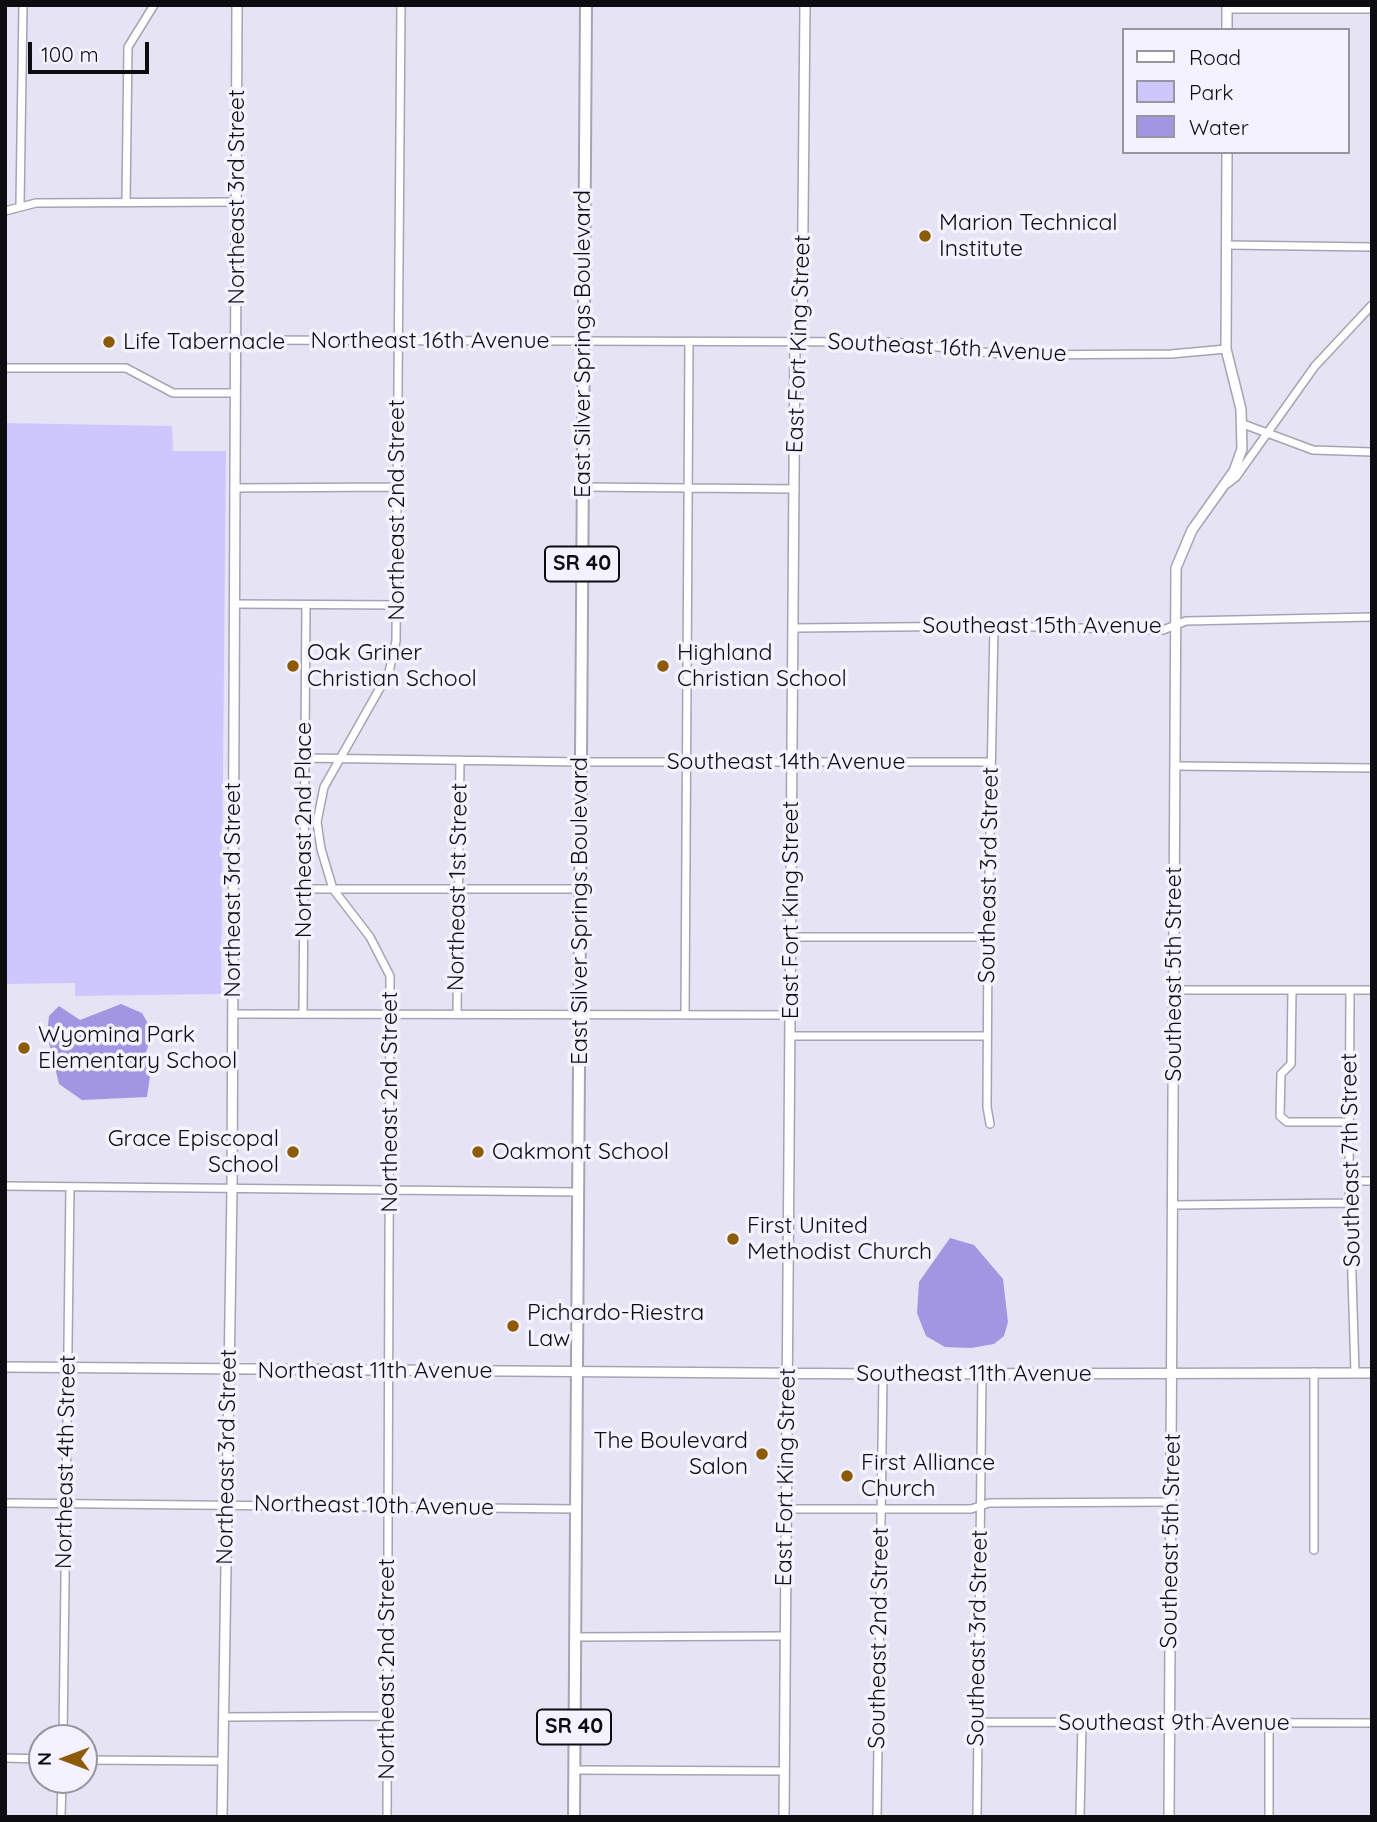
<!DOCTYPE html>
<style>
body{margin:0}
#map{position:relative;width:1377px;height:1822px;overflow:hidden;background:#e6e4f4;font-family:Quicksand,sans-serif}
canvas{display:block}
.frame{position:absolute;inset:0;border:7px solid #0d0d11;pointer-events:none}
.legend{position:absolute;left:1122px;top:28px;width:228px;height:126px;box-sizing:border-box;background:#f3f2fe;border:2px solid #97969f;margin:0;padding:9px 12px;list-style:none;font-size:21px;color:#0d0d11}
.legend li{display:flex;align-items:center;gap:14px;height:35px}
.legend b{width:35px;border:2px solid #97969f}
.north{position:absolute;left:28px;top:1724px;width:70px;height:70px;box-sizing:border-box;background:#f3f2fe;border:2px solid #97969f;border-radius:50%;rotate:270deg;font-size:19px;font-weight:700;line-height:28px;text-align:center;color:#0d0d11}
.north::after{content:'';display:block;margin:auto;width:24px;height:32px;background:#8d5a07;clip-path:polygon(50% 0,100% 100%,50% 72%,0 100%)}
.scale{position:absolute;left:28px;top:42px;width:121px;height:32px;box-sizing:border-box;border:4px solid #0d0d11;border-top:0;padding-left:9px;font-size:21px;line-height:24px;white-space:nowrap;color:#0d0d11;-webkit-text-stroke:5px #f3f2fe;paint-order:stroke}
</style>
<div id="map">
<canvas width="1377" height="1822"></canvas>
<div class="frame"></div>
<ul class="legend">
<li><b style="height:9px;background:#fff"></b>Road</li>
<li><b style="height:19px;background:#cec7fe"></b>Park</li>
<li><b style="height:19px;background:#a296e3"></b>Water</li>
</ul>
<div class="north">N</div>
<div class="scale">100 m</div>
</div>
<script>
const ctx = document.querySelector('canvas').getContext('2d');
ctx.lineJoin = 'round';
function paint(path, color) { ctx.fillStyle = color; ctx.fill(path, 'evenodd'); }
const poly = rows => new Path2D(rows.map(r => 'M' + r).join(''));
function stroke(path, color, width, dash) { ctx.strokeStyle = color; ctx.lineWidth = width; ctx.lineCap = dash ? 'butt' : 'round'; ctx.setLineDash(dash || []); ctx.stroke(path); }
function write(font, color, halo, rows, align = 'center') {
  ctx.font = font + ' Quicksand,sans-serif'; ctx.lineWidth = 7; ctx.setLineDash([]); ctx.textBaseline = 'middle'; ctx.strokeStyle = halo; ctx.fillStyle = color; for (const [text, x, y, turn = 0] of rows) {
    ctx.save(); ctx.translate(x, y); ctx.rotate((+turn || 0) * Math.PI / 180); ctx.textAlign = isNaN(turn) ? turn : align; if (halo) ctx.strokeText(text, 0, 0); ctx.fillText(text, 0, 0); ctx.restore();
  }
}
paint(poly([
 [5,423,172,426,173,451,226,451,221,994,75,996,75,983,5,984]
]), '#cec7fe');
paint(poly([
 [121,1004,142,1013,150,1027,150,1040,144,1059,151,1069,147,1097,82,1100,59,1084,47,1034,49,1016,59,1006,80,1020],
 [950,1238,974,1245,1003,1279,1008,1322,1004,1336,994,1344,971,1348,945,1347,926,1336,917,1313,919,1282]
]), '#a296e3');
const minor = poly([
 [126,202,128,47,154,5],
 [20,205,23,5],
 [5,211,36,203,237,202],
 [1228,245,1372,247],
 [236,340,893,342,1010,355,1171,354,1226,349],
 [7,368,126,368,173,393,235,393],
 [1243,424,1313,450,1372,452],
 [1227,484,1236,477,1315,366,1372,305],
 [582,487,795,489],
 [234,488,396,487],
 [235,604,399,605],
 [795,628,994,626,1163,630,1186,621,1372,617],
 [304,758,581,762,991,762],
 [1175,766,1372,768],
 [302,889,580,889],
 [791,937,988,937],
 [1174,990,1372,990],
 [1292,990,1291,1064,1281,1074,1280,1116,1287,1122,1349,1122],
 [1350,990,1349,1181,1355,1372],
 [232,1014,791,1015],
 [303,1014,306,605],
 [457,1014,460,760],
 [685,1015,689,342],
 [790,1036,987,1036],
 [990,1124,987,1107,988,937,994,626],
 [1349,1181,1372,1181],
 [5,1186,578,1192],
 [1174,1205,1350,1203],
 [5,1503,576,1509],
 [786,1509,971,1509,989,1503,1172,1502],
 [1314,1550,1314,1372],
 [575,1637,784,1636],
 [224,1717,387,1716],
 [977,1722,1372,1723],
 [1269,1723,1269,1817],
 [63,1738,70,1187],
 [5,1758,42,1759],
 [84,1760,223,1761],
 [574,1770,784,1771],
 [61,1817,62,1780],
 [387,1817,390,976,370,937,333,889,321,849,317,822,324,787,389,672,396,641,401,5],
 [877,1817,883,1374],
 [977,1817,982,1375],
 [1080,1817,1082,1723]
]);
const tertiary = poly([
 [1227,5,1227,30],
 [1227,8,1372,8],
 [5,1367,883,1374,1372,1373],
 [222,1817,232,1189,237,5],
 [784,1817,795,342,802,326,805,5],
 [1169,1817,1176,568,1192,530,1234,471,1242,449,1241,409,1226,349,1227,152]
]);
const primary = poly([
 [574,1817,586,5]
]);
stroke(minor, '#a5a4b2', 10);
stroke(tertiary, '#a5a4b2', 12);
stroke(primary, '#a5a4b2', 14);
stroke(minor, '#fff', 7);
stroke(tertiary, '#fff', 9);
stroke(primary, '#fff', 10);
for (const [x, y, r, color] of [
 [925,236,7,"#8d5a07"],
 [109,342,7,"#8d5a07"],
 [293,666,7,"#8d5a07"],
 [663,666,7,"#8d5a07"],
 [24,1048,7,"#8d5a07"],
 [293,1152,7,"#8d5a07"],
 [478,1152,7,"#8d5a07"],
 [733,1239,7,"#8d5a07"],
 [513,1326,7,"#8d5a07"],
 [762,1454,7,"#8d5a07"],
 [847,1476,7,"#8d5a07"]
]) { const dot = new Path2D(); dot.arc(x, y, r, 0, 2 * Math.PI); ctx.fillStyle = color; ctx.fill(dot); stroke(dot, '#f3f2fe', 2.5); }
for (const [x, y, w] of [
 [582,564,74],
 [574,1727,74]
]) { const box = new Path2D(); box.roundRect(x - w / 2, y - 17.5, w, 35, 5); ctx.fillStyle = '#f3f2fe'; ctx.fill(box); stroke(box, '#0d0d11', 2); }
write('bold 21px', '#0d0d11', null, [
 ["SR 40",582,564],
 ["SR 40",574,1727]
]);
write('23px', '#0d0d11', '#f3f2fe', [
 ["Northeast 3rd Street",237,197,-90],
 ["Northeast 16th Avenue",430,341],
 ["East Silver Springs Boulevard",583,344,-90],
 ["East Fort King Street",799,344,-88],
 ["Southeast 16th Avenue",947,348,3],
 ["Northeast 2nd Street",397,510,-90],
 ["Southeast 15th Avenue",1042,626],
 ["Southeast 14th Avenue",786,762],
 ["Northeast 2nd Place",304,830,-90],
 ["Southeast 3rd Street",989,875,-89],
 ["Northeast 1st Street",458,887,-89],
 ["Northeast 3rd Street",233,890,-90],
 ["East Fort King Street",791,910,-90],
 ["East Silver Springs Boulevard",580,911,-90],
 ["Southeast 5th Street",1174,974,-90],
 ["Northeast 2nd Street",390,1102,-90],
 ["Southeast 7th Street",1351,1160,-91],
 ["Northeast 11th Avenue",375,1371],
 ["Southeast 11th Avenue",974,1374],
 ["Northeast 3rd Street",227,1457,-89],
 ["Northeast 4th Street",66,1462,-89],
 ["East Fort King Street",786,1477,-89],
 ["Northeast 10th Avenue",374,1506,1],
 ["Southeast 5th Street",1171,1541,-89],
 ["Southeast 2nd Street",879,1638,-89],
 ["Southeast 3rd Street",978,1638,-89],
 ["Northeast 2nd Street",387,1669,-90],
 ["Southeast 9th Avenue",1174,1723]
]);
write('23px', '#0d0d11', '#f3f2fe', [
 ["Marion Technical",939,223],
 ["Institute",939,249],
 ["Life Tabernacle",123,342],
 ["Oak Griner",307,653],
 ["Christian School",307,679],
 ["Highland",677,653],
 ["Christian School",677,679],
 ["Wyomina Park",38,1035],
 ["Elementary School",38,1061],
 ["Grace Episcopal",279,1139,"right"],
 ["School",279,1165,"right"],
 ["Oakmont School",492,1152],
 ["First United",747,1226],
 ["Methodist Church",747,1252],
 ["Pichardo-Riestra",527,1313],
 ["Law",527,1339],
 ["The Boulevard",748,1441,"right"],
 ["Salon",748,1467,"right"],
 ["First Alliance",861,1463],
 ["Church",861,1489]
], 'left');
</script>
